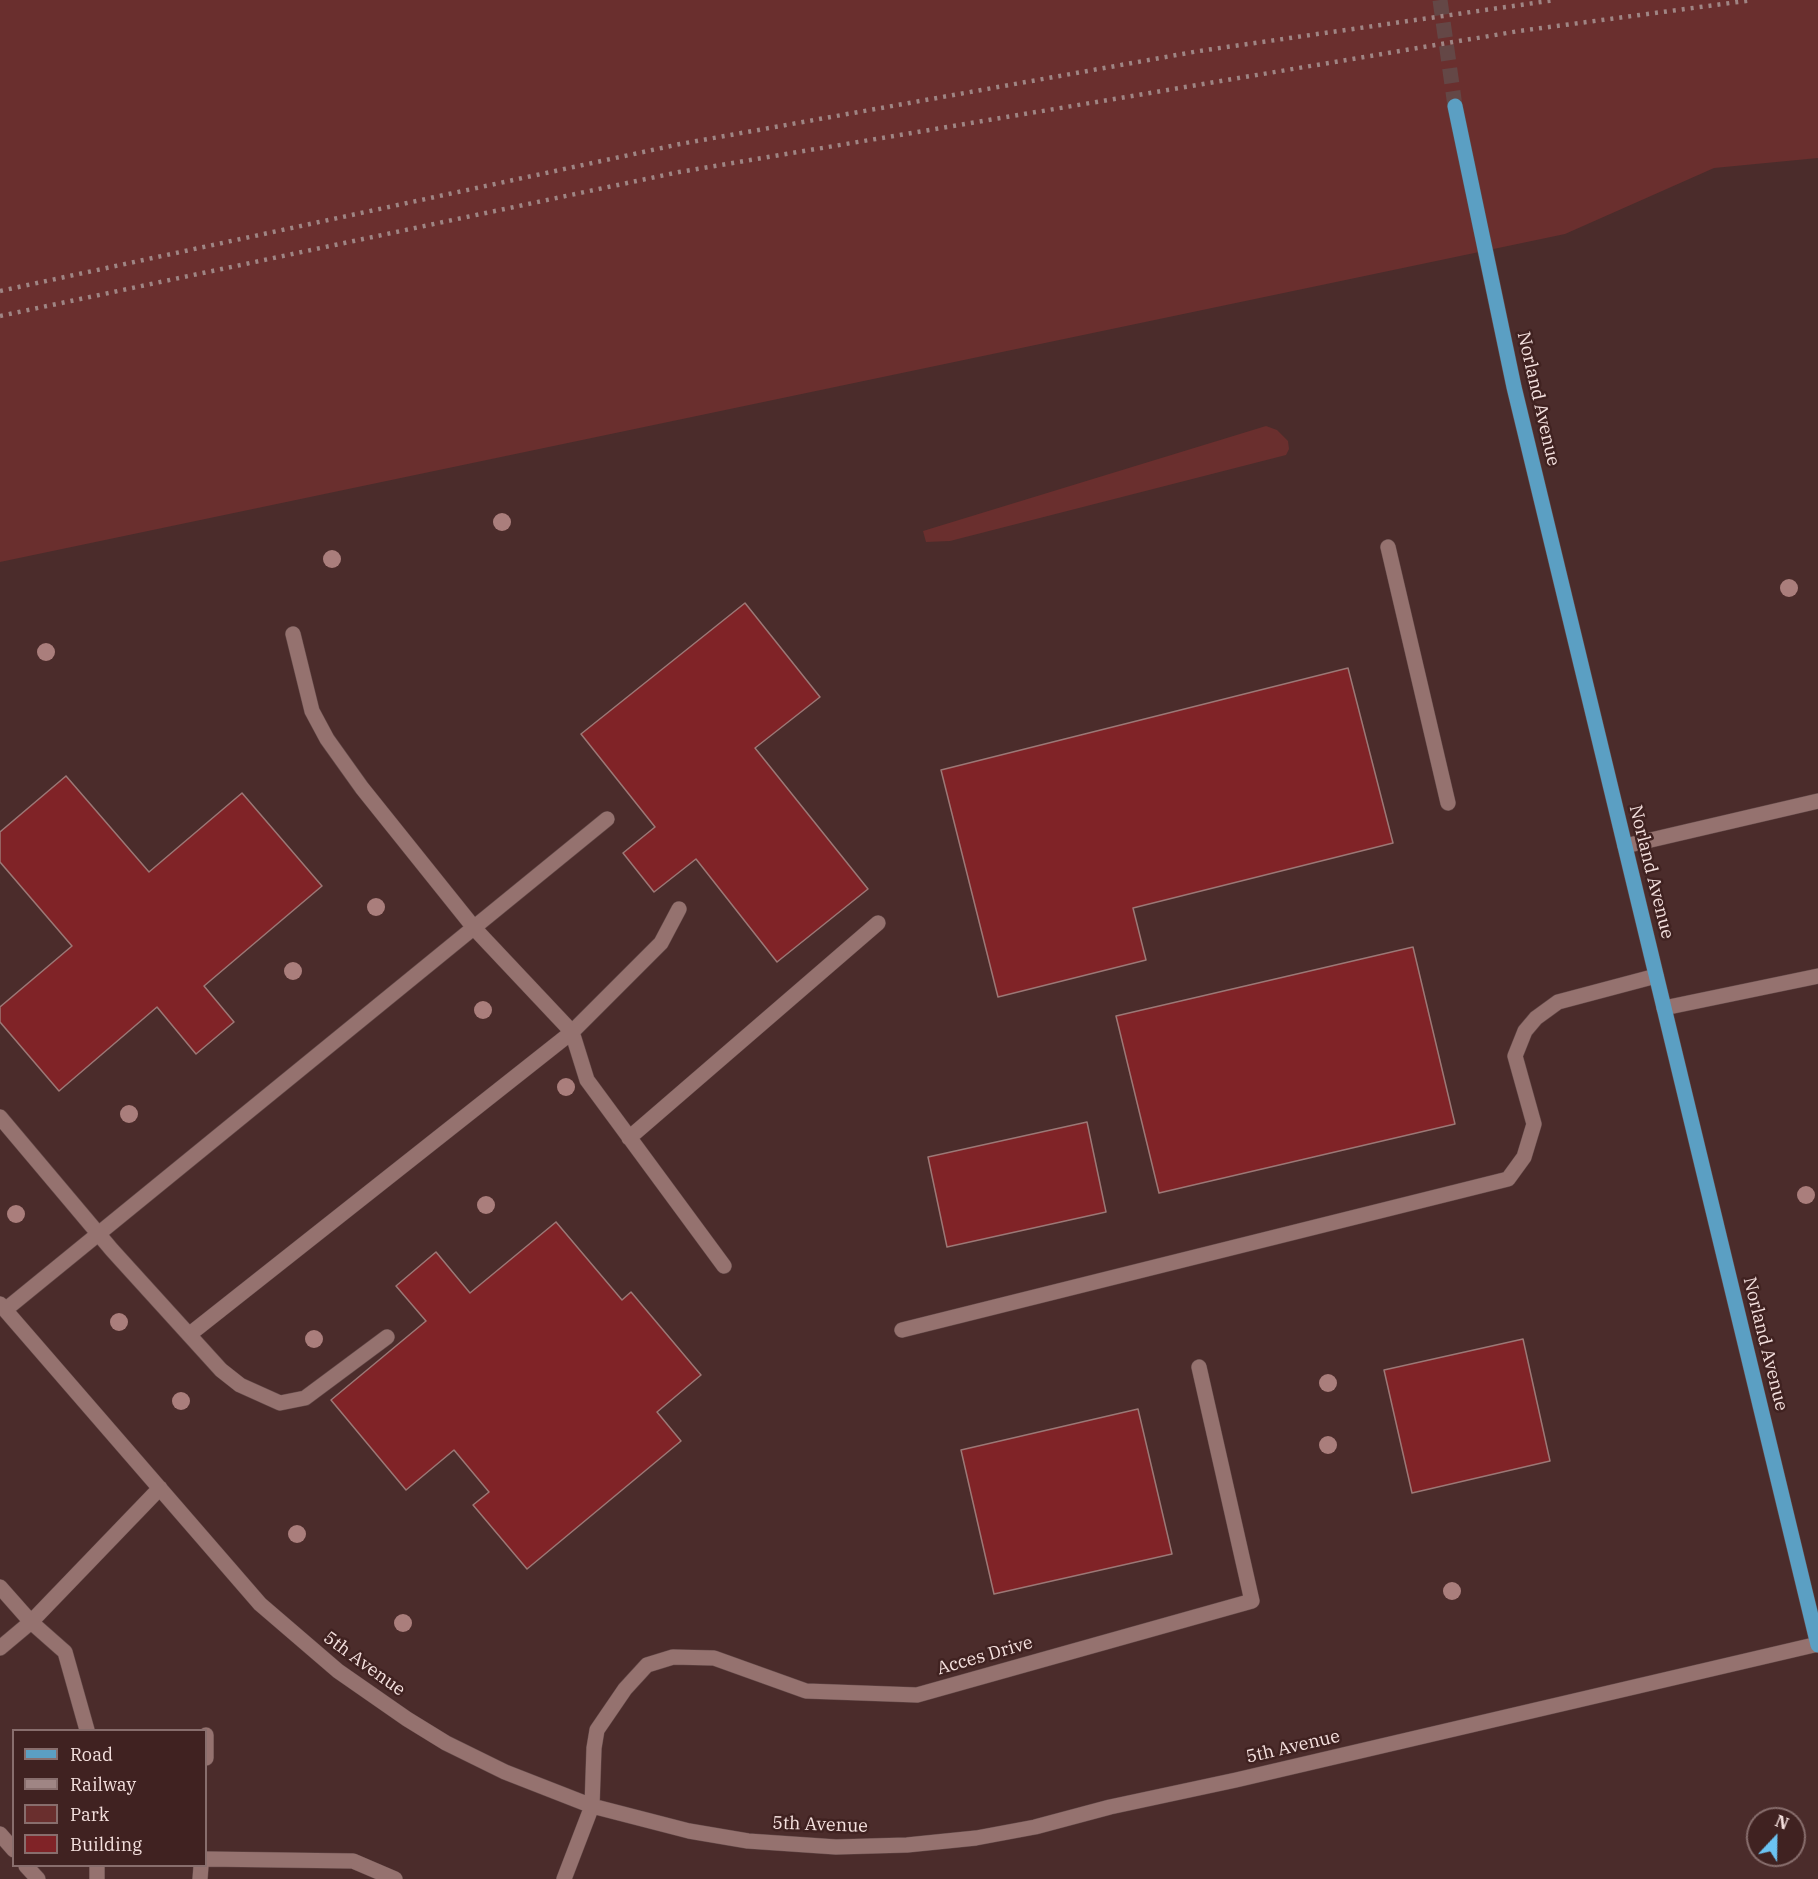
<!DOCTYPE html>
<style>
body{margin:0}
#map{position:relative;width:1818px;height:1879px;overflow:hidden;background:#4b2c2b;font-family:"IBM Plex Serif",serif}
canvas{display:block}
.legend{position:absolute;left:12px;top:1729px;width:195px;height:138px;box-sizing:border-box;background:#402221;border:2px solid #886e6d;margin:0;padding:8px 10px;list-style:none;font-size:18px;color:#f5e1df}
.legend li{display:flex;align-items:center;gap:12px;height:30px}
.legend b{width:30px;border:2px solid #886e6d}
.north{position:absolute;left:1746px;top:1807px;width:60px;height:60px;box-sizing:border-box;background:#402221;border:2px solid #886e6d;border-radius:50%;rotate:22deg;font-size:16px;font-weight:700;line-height:24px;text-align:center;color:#f5e1df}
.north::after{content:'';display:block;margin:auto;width:21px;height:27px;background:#6bc3f2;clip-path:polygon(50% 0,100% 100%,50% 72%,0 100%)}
</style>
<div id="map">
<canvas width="1818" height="1879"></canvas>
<ul class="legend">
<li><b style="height:8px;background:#5b9fc3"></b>Road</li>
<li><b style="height:8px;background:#9f8584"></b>Railway</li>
<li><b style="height:16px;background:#6a2f2e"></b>Park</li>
<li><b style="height:16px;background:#802327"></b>Building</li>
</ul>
<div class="north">N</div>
</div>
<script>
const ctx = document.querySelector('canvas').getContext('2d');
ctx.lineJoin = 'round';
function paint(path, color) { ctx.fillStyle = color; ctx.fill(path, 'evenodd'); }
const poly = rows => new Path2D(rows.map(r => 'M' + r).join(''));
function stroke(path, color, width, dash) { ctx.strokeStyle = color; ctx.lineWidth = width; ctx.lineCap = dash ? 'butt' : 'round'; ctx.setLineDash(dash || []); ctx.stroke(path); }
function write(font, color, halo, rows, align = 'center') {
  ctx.font = font + ' "IBM Plex Serif",serif'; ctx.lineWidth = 5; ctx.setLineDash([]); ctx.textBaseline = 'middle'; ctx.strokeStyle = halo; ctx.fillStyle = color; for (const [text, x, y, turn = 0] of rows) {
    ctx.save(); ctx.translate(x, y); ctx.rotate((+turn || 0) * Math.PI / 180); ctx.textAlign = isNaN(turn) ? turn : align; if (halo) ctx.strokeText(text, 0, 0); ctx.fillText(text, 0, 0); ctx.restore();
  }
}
paint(poly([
 [0,0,1818,0,1818,158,1714,168,1565,234,0,562],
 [1266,426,1277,430,1288,441,1289,449,1286,455,950,541,926,542,923,531]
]), '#6a2f2e');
const building = poly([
 [745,603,820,697,755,748,868,889,777,962,696,859,654,892,623,853,655,827,581,734,745,603],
 [1348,668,1393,843,1133,908,1146,960,998,997,941,770,1348,668],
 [66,776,149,872,242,793,322,886,204,986,234,1022,196,1054,157,1007,59,1091,0,1022,0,1007,72,946,0,862,0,832,66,776],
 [1413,947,1455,1124,1159,1193,1116,1016,1413,947],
 [1087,1122,1106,1212,947,1247,928,1157,1087,1122],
 [556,1222,622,1300,631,1292,701,1375,657,1412,681,1441,527,1569,473,1505,489,1492,454,1450,406,1490,331,1400,426,1321,396,1286,436,1252,470,1293,556,1222],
 [1523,1339,1550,1461,1412,1493,1384,1370,1523,1339],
 [1138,1409,1172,1554,994,1594,961,1450,1138,1409]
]);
paint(building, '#802327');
stroke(building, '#9c7876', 1.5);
stroke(poly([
 [1440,0,1455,106]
]), '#644746', 15, [15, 8]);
const minor = poly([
 [1388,547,1448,803],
 [293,634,312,711,327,739,362,788,475,929,572,1032,587,1080,724,1266],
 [1625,846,1818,801],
 [1664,1008,1818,976],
 [0,1117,112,1250,221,1370,240,1385,280,1403,305,1398,387,1337],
 [629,1138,878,923],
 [0,1304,260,1604,338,1671,407,1719,446,1743,505,1772,592,1806,689,1831,748,1841,836,1847,907,1845,976,1838,1035,1827,1110,1807,1236,1780,1818,1644],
 [5,1310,607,819],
 [902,1330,1508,1179,1524,1157,1534,1124,1515,1056,1525,1031,1536,1018,1558,1002,1656,976],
 [190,1334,572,1032,661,943,679,909],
 [0,1587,31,1622,65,1652,87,1730],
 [0,1648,31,1622,160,1488],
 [206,1758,206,1735],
 [0,1834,14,1850],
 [206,1859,353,1861,395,1879],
 [26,1866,38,1879],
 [97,1879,97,1866],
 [200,1879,201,1866],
 [564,1879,592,1806,594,1748,597,1730,625,1689,647,1665,673,1657,714,1658,806,1691,917,1695,1252,1601,1199,1367]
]);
const major = poly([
 [1455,106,1514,387,1818,1645]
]);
stroke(minor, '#634948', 16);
stroke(major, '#634948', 16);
stroke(minor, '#95726f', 15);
stroke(major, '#5b9fc3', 15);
stroke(poly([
 [0,291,680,144,1199,51,1555,0],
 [0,316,679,172,1519,31,1753,0]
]), '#9f8584', 4.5, [3, 6]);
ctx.fillStyle = '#aa7e7c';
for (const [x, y] of [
 [502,522],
 [332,559],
 [1789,588],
 [46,652],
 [376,907],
 [293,971],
 [483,1010],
 [566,1087],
 [129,1114],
 [1806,1195],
 [486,1205],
 [16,1214],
 [119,1322],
 [314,1339],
 [1328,1383],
 [181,1401],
 [1328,1445],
 [297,1534],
 [1452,1591],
 [403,1623]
]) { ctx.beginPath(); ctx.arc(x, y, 9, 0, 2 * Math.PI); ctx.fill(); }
write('18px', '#f5e1df', '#402221', [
 ["Norland Avenue",1538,399,77],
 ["Norland Avenue",1651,872,76],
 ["Norland Avenue",1765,1344,76],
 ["Acces Drive",985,1656,-16],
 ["5th Avenue",364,1664,36],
 ["5th Avenue",1293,1747,-13],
 ["5th Avenue",820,1825,2]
]);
</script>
